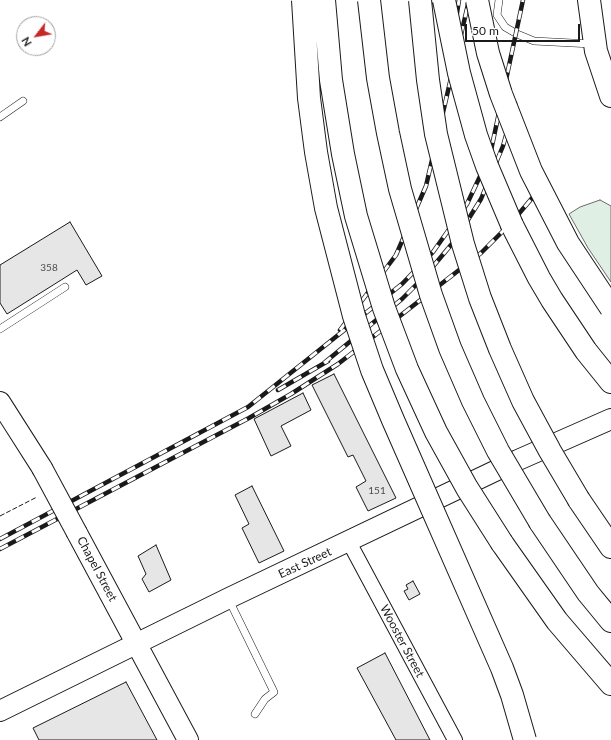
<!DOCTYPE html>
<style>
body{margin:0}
#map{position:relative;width:611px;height:740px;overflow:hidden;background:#fff;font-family:Lato,sans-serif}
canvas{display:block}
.north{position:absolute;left:16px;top:16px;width:40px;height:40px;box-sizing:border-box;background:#fff;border:1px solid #a3a3a3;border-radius:50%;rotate:239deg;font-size:11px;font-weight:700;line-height:16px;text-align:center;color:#1a1a1a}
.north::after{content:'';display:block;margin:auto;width:14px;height:18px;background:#c62828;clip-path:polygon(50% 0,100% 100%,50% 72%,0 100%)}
.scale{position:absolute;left:465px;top:24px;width:115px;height:18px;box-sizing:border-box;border:2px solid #1a1a1a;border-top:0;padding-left:5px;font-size:12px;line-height:14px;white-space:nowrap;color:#1a1a1a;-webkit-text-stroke:3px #fff;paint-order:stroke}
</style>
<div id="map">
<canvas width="611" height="740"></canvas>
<div class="north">N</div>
<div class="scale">50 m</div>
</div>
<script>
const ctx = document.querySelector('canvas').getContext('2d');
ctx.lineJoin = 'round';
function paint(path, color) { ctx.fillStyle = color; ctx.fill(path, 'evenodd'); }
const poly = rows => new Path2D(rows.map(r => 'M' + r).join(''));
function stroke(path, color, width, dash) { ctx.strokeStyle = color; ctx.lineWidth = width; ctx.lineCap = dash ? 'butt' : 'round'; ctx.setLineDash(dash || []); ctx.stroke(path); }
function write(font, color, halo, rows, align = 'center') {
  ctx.font = font + ' Lato,sans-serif'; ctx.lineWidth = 3; ctx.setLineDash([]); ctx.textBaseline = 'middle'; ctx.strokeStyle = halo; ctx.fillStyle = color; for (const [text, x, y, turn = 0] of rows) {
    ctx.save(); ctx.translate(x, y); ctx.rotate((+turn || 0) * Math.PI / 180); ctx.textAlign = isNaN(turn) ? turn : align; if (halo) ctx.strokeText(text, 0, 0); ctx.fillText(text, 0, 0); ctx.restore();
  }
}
const green = poly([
 [600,200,611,206,611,282,588,248,569,214,580,207,600,200]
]);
paint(green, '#e0efe3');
stroke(green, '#6a6a6a', 1);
const building = poly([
 [70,222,102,276,86,285,77,270,7,314,0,303,0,265,70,222],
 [334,374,396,498,368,511,356,487,366,481,353,455,348,457,312,385,334,374],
 [303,393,311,410,281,426,291,446,271,456,254,419,303,393],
 [252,486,284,551,259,563,242,528,249,524,235,495,252,486],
 [156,545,171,580,149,592,142,579,146,574,138,556,156,545],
 [413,581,420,594,409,600,404,591,408,589,406,585,413,581],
 [385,653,430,740,396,740,357,668,385,653],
 [126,682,157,740,39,740,33,728,126,682]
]);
paint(building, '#e6e6e6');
stroke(building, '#1a1a1a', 1);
const service = poly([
 [499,0,497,15,505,27,517,34,534,41,592,44],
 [0,117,23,101],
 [0,329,65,287],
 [229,600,274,692,265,699,255,714]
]);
const minor = poly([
 [349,542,455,740]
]);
const secondary = poly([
 [0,402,42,468],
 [77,533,188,740],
 [0,711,229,598,518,460,611,419]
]);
const primary = poly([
 [589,0,596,51,611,96]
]);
const motorway = poly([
 [512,225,539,278,552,300,586,351,611,382],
 [579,500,611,547],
 [540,522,588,593,611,621],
 [502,543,557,621,611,684]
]);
stroke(service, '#1a1a1a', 8);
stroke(minor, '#1a1a1a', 16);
stroke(secondary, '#1a1a1a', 22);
stroke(primary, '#1a1a1a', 24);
stroke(motorway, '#1a1a1a', 24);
stroke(service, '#fff', 7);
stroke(minor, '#fff', 14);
stroke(secondary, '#fff', 20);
stroke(primary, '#fff', 22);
stroke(motorway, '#fff', 22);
const rail = poly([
 [450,59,459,0],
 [340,330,396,255,426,186,469,0],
 [324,363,402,299,425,276,456,239,481,199,503,146,515,103],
 [278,390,328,361],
 [0,539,248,407,402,284,433,252,467,204,490,155,523,0],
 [0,549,249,418,291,394,338,364,481,253,511,223,533,197]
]);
stroke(rail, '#1a1a1a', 4.5);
stroke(rail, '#fff', 3, [9]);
const secondaryBridge = poly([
 [42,468,77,533]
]);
const motorwayBridge = poly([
 [303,0,309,98,316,152,326,208,354,316,372,370,393,420,502,668,512,695,525,740],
 [324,0,331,80,343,154,356,216,384,308,407,369,436,432,467,488,502,543],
 [369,0,378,78,388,133,400,189,431,295,450,348,473,401,498,451,540,522],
 [420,0,428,80,436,134,463,244,480,298,500,349,523,401,550,451,579,500],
 [444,0,459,73,476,135,487,166,512,225],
 [477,0,488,53,501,94,531,171,568,243,611,308]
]);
stroke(secondaryBridge, '#1a1a1a', 22, []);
stroke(motorwayBridge, '#1a1a1a', 24, []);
stroke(secondaryBridge, '#fff', 20);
stroke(motorwayBridge, '#fff', 22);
stroke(poly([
 [0,516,37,497]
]), '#1a1a1a', 1, [5, 2]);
write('10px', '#4d4d4d', null, [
 ["358",49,268],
 ["151",377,491]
]);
write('12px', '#1a1a1a', '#fff', [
 ["East Street",305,563,-25],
 ["Chapel Street",97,569,62],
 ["Wooster Street",402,641,62]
]);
</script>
